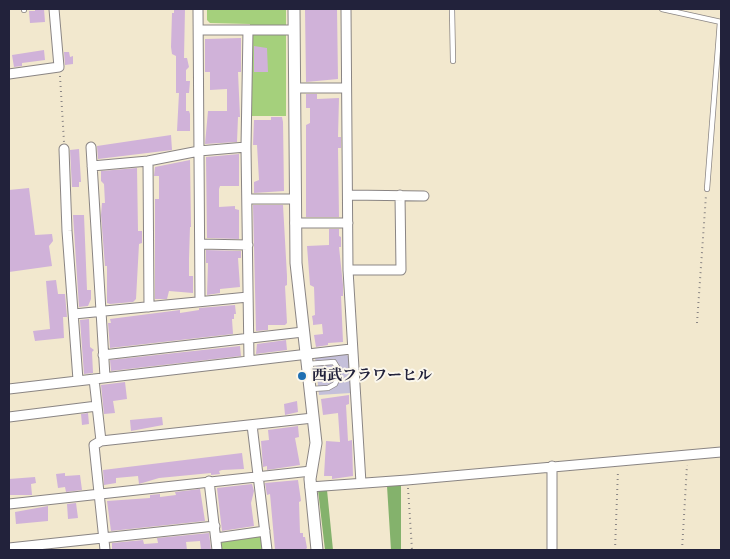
<!DOCTYPE html>
<meta charset="utf-8">
<style>
body{margin:0}
#map{position:relative;width:730px;height:559px;overflow:hidden;background:#f2e8ce;font-family:"Libre Caslon Text",serif}
canvas{display:block}
.frame{position:absolute;inset:0;border:10px solid #22223b;pointer-events:none}
</style>
<div id="map">
<canvas width="730" height="559"></canvas>
<div class="frame"></div>
</div>
<script>
const ctx = document.querySelector('canvas').getContext('2d');
ctx.lineJoin = 'round';
function paint(path, color) { ctx.fillStyle = color; ctx.fill(path, 'evenodd'); }
const poly = rows => new Path2D(rows.map(r => 'M' + r).join(''));
function stroke(path, color, width, dash) { ctx.strokeStyle = color; ctx.lineWidth = width; ctx.lineCap = dash ? 'butt' : 'round'; ctx.setLineDash(dash || []); ctx.stroke(path); }
function write(font, color, halo, rows, align = 'center') {
  ctx.font = font + ' "Libre Caslon Text","Noto Serif JP",serif'; ctx.lineWidth = 4; ctx.setLineDash([]); ctx.textBaseline = 'middle'; ctx.strokeStyle = halo; ctx.fillStyle = color; for (const [text, x, y, turn = 0] of rows) {
    ctx.save(); ctx.translate(x, y); ctx.rotate((+turn || 0) * Math.PI / 180); ctx.textAlign = isNaN(turn) ? turn : align; if (halo) ctx.strokeText(text, 0, 0); ctx.fillText(text, 0, 0); ctx.restore();
  }
}
paint(poly([
 [346,354,349,357,351,393,319,395,315,357]
]), '#c5c0da');
paint(poly([
 [207,9,286,9,286,116,251,116,250,24,210,23,207,20],
 [259,536,262,538,264,550,221,550,220,543,223,539]
]), '#a5d07c');
paint(poly([
 [401,485,401,550,391,550,387,486],
 [318,490,327,490,333,550,325,550]
]), '#84b26c');
paint(poly([
 [35,9,44,9,45,22,30,23,29,11,35,11],
 [174,9,185,9,184,58,187,58,189,67,186,70,186,81,190,81,189,93,186,93,186,111,189,111,190,114,190,131,177,131,179,93,176,93,176,56,172,54,171,47,172,13,174,13],
 [305,9,337,9,338,79,306,82],
 [241,38,241,72,238,72,240,117,238,117,237,142,205,144,208,111,227,111,227,89,210,90,210,72,205,72,205,39],
 [254,46,267,48,268,72,254,72],
 [44,50,45,60,22,63,22,66,14,67,12,55],
 [64,52,69,52,70,57,73,56,73,64,65,65],
 [306,94,317,94,317,99,339,98,338,137,341,137,341,148,338,148,339,217,306,217,306,125,310,123,310,108,306,108],
 [271,117,282,117,283,122,284,191,254,193,254,182,259,180,257,145,253,145,254,120,271,120],
 [171,135,172,150,98,159,97,146],
 [79,149,81,182,79,182,79,187,72,187,70,150],
 [239,154,239,186,220,186,219,189,219,207,235,206,235,209,239,210,239,239,207,238,206,157],
 [190,160,191,227,190,227,189,259,189,276,193,276,193,293,169,291,167,299,155,299,155,199,159,199,159,176,154,176,155,167],
 [137,168,138,231,142,231,142,243,139,244,136,299,133,302,110,304,107,303,107,266,105,266,101,215,102,203,105,203,104,184,101,181,101,171],
 [29,188,35,235,52,234,53,241,49,246,52,266,9,272,9,190],
 [253,205,283,205,287,276,287,285,285,286,287,323,285,325,268,325,268,330,256,331],
 [73,215,84,215,87,290,91,290,91,299,88,306,79,307],
 [329,229,339,229,339,236,341,237,341,247,339,247,343,285,343,296,341,296,343,342,328,343,328,345,316,347,314,335,323,334,322,324,313,325,313,322,312,316,315,315,314,287,310,285,307,246,329,245],
 [206,250,241,251,241,258,238,258,240,287,220,289,220,293,207,295,208,263,206,263],
 [56,280,58,294,65,294,67,317,63,317,64,338,35,341,33,331,50,329,46,281],
 [235,305,236,314,234,314,234,319,232,319,233,334,110,348,108,323,111,323,110,319,180,310,180,313,199,310,199,308],
 [89,319,90,347,94,350,92,352,93,373,84,374,80,320],
 [286,340,287,350,256,354,257,344],
 [240,346,241,356,111,371,110,360],
 [125,382,127,399,113,401,115,413,104,414,101,385],
 [349,395,349,404,346,405,348,441,352,440,353,476,332,479,332,476,324,476,326,441,340,442,338,413,323,415,321,399],
 [297,401,298,412,285,415,284,404],
 [88,413,89,424,82,425,81,414],
 [162,417,163,425,131,431,130,420],
 [298,426,299,437,295,438,300,465,267,470,267,466,263,467,261,441,269,440,268,430],
 [242,453,244,469,222,470,219,471,220,474,211,475,211,473,159,478,139,484,138,476,116,478,116,483,104,485,103,470],
 [65,473,65,476,80,475,82,490,66,492,65,487,58,488,56,474],
 [35,477,36,483,31,484,32,495,10,495,9,479],
 [298,480,301,501,299,502,300,533,303,533,303,537,305,537,307,548,305,550,275,550,270,494,267,495,265,483],
 [252,484,254,491,251,503,254,526,222,531,217,488],
 [200,489,205,521,111,531,107,501,150,498,150,495,160,494,160,497,176,495,175,492],
 [76,503,78,518,68,519,67,504],
 [48,506,48,521,16,524,15,512],
 [209,533,211,549,201,550,200,541,186,542,187,550,112,550,112,543,143,540,144,544,158,543,157,538]
]), '#d0b2d9');
const service = poly([
 [24,9,24,10],
 [452,9,453,61],
 [662,9,721,22],
 [707,189,720,22],
 [308,364,334,362,337,367,338,377,335,384,328,388,311,389]
]);
const minor = poly([
 [198,9,200,301],
 [346,9,348,270,361,483],
 [199,30,294,30],
 [248,30,246,147,249,360],
 [9,74,59,67,54,9],
 [295,88,346,88],
 [91,147,105,377],
 [64,149,67,231,78,380],
 [148,161,149,307],
 [92,166,148,161,199,151,246,147],
 [348,195,424,196],
 [247,199,295,199],
 [295,223,348,223],
 [200,244,248,245],
 [348,270,401,270,400,195],
 [74,314,248,297],
 [103,355,303,332],
 [94,379,101,441],
 [9,389,351,349],
 [9,417,97,406],
 [252,425,267,550],
 [209,481,217,550],
 [310,487,407,480,721,452],
 [9,504,311,471],
 [216,538,265,531],
 [9,548,215,526],
 [105,550,94,445,101,441,313,418],
 [552,550,552,466]
]);
const tertiary = poly([
 [294,9,296,263,316,443,310,479,317,550]
]);
stroke(service, '#8a8584', 6);
stroke(minor, '#8a8584', 11);
stroke(tertiary, '#8a8584', 13);
stroke(poly([
 [60,76,64,142],
 [697,323,706,195],
 [408,488,412,550],
 [615,550,618,470],
 [682,550,687,465]
]), '#8a8584', 2, [1, 4]);
stroke(service, '#fff', 4.5);
stroke(minor, '#fff', 9);
stroke(tertiary, '#fff', 11);
for (const [x, y, r, color] of [
 [302,376,5,"#1f6fb2"]
]) { const dot = new Path2D(); dot.arc(x, y, r, 0, 2 * Math.PI); ctx.fillStyle = color; ctx.fill(dot); stroke(dot, '#fbf7ec', 2); }
write('bold 15px', '#22223b', '#fbf7ec', [
 ["西武フラワーヒル",312,376]
], 'left');
</script>
